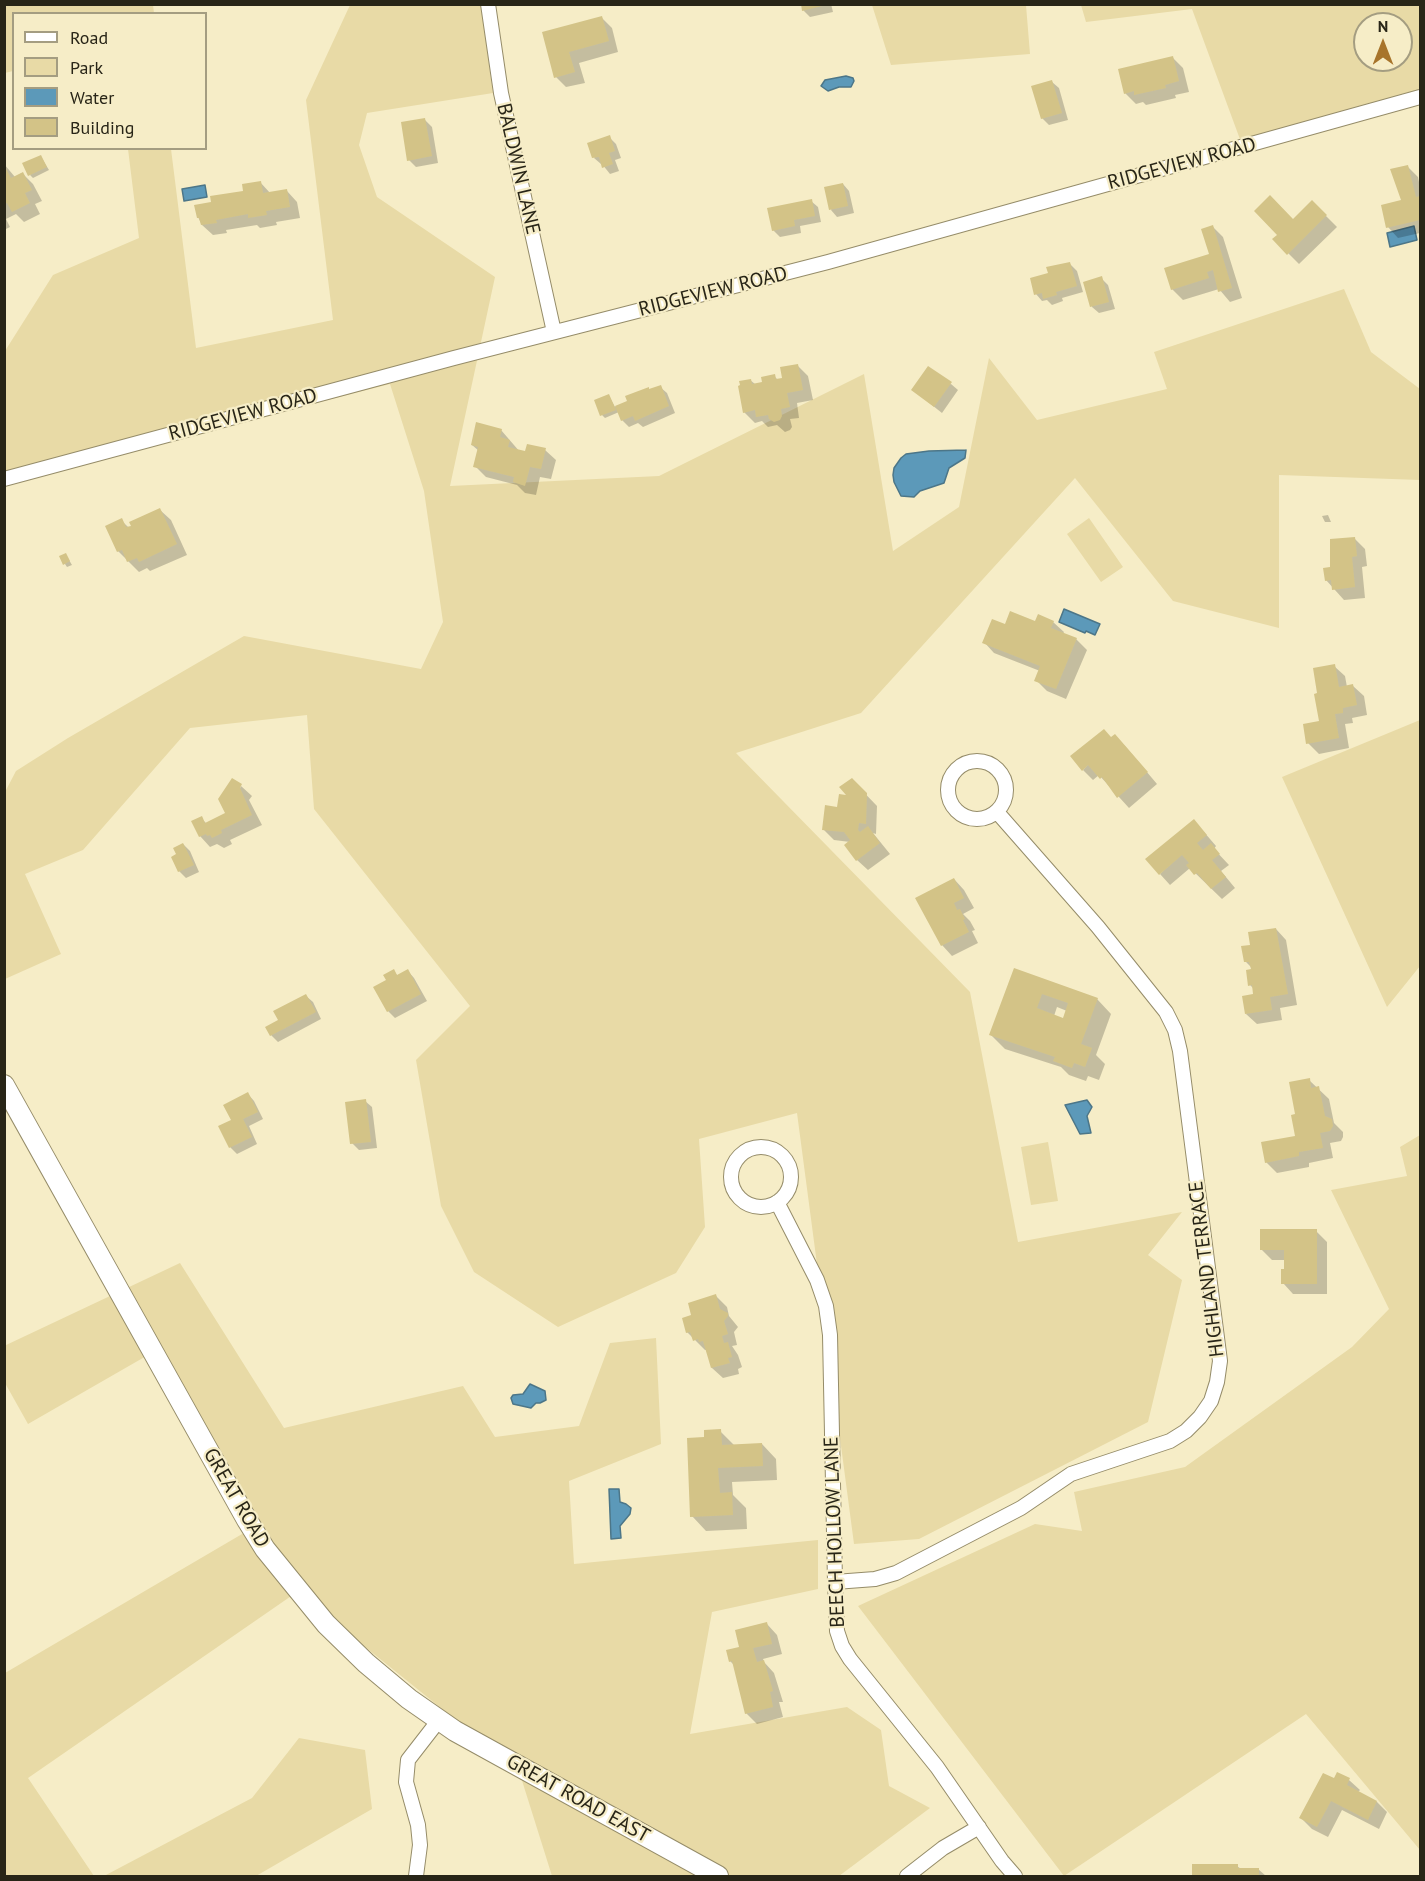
<!DOCTYPE html>
<style>
body{margin:0}
#map{position:relative;width:1425px;height:1881px;overflow:hidden;background:#f6edc7;font-family:"PT Sans",sans-serif}
canvas{display:block}
.frame{position:absolute;inset:0;border:6px solid #282517;pointer-events:none}
.legend{position:absolute;left:12px;top:12px;width:195px;height:138px;box-sizing:border-box;background:#f6edc7;border:2px solid #a49d81;margin:0;padding:8px 10px;list-style:none;font-size:18px;color:#282517}
.legend li{display:flex;align-items:center;gap:12px;height:30px}
.legend b{width:30px;border:2px solid #a49d81}
.north{position:absolute;left:1353px;top:12px;width:60px;height:60px;box-sizing:border-box;background:#f6edc7;border:2px solid #a49d81;border-radius:50%;rotate:0deg;font-size:16px;font-weight:700;line-height:24px;text-align:center;color:#282517}
.north::after{content:'';display:block;margin:auto;width:21px;height:27px;background:#a7742b;clip-path:polygon(50% 0,100% 100%,50% 72%,0 100%)}
</style>
<div id="map">
<canvas width="1425" height="1881"></canvas>
<div class="frame"></div>
<ul class="legend">
<li><b style="height:8px;background:#fff"></b>Road</li>
<li><b style="height:16px;background:#e8daa6"></b>Park</li>
<li><b style="height:16px;background:#5c99b9"></b>Water</li>
<li><b style="height:16px;background:#d3c387"></b>Building</li>
</ul>
<div class="north">N</div>
</div>
<script>
const ctx = document.querySelector('canvas').getContext('2d');
ctx.lineJoin = 'round';
function paint(path, color) { ctx.fillStyle = color; ctx.fill(path, 'evenodd'); }
const poly = rows => new Path2D(rows.map(r => 'M' + r).join(''));
function stroke(path, color, width, dash) { ctx.strokeStyle = color; ctx.lineWidth = width; ctx.lineCap = dash ? 'butt' : 'round'; ctx.setLineDash(dash || []); ctx.stroke(path); }
function write(font, color, halo, rows, align = 'center') {
  ctx.font = font + ' "PT Sans",sans-serif'; ctx.lineWidth = 4.5; ctx.setLineDash([]); ctx.textBaseline = 'middle'; ctx.strokeStyle = halo; ctx.fillStyle = color; for (const [text, x, y, turn = 0] of rows) {
    ctx.save(); ctx.translate(x, y); ctx.rotate((+turn || 0) * Math.PI / 180); ctx.textAlign = isNaN(turn) ? turn : align; if (halo) ctx.strokeText(text, 0, 0); ctx.fillText(text, 0, 0); ctx.restore();
  }
}
paint(poly([
 [4,5,153,5,154,13,14,14,13,71,5,73],
 [350,5,481,5,493,93,367,113,359,145,377,197,495,277,450,486,659,476,864,374,893,551,959,507,989,358,1037,420,1167,389,1154,352,1344,289,1371,352,1420,389,1420,480,1279,475,1279,628,1173,601,1075,478,861,713,736,753,970,992,1018,1242,1182,1212,1148,1255,1182,1280,1148,1422,919,1539,854,1544,797,1113,699,1139,705,1227,676,1273,558,1327,474,1272,441,1206,416,1060,470,1006,314,809,307,715,190,728,83,850,25,874,61,954,5,979,5,792,16,771,68,738,244,636,421,669,443,622,424,491,390,384,5,483,5,351,53,275,139,238,128,149,171,149,196,348,333,320,306,100],
 [872,5,1026,5,1030,54,891,65],
 [1081,5,1420,5,1420,102,1241,142,1192,9,1086,22],
 [1365,24,1401,24,1401,60,1365,60],
 [1089,518,1123,567,1101,582,1067,534],
 [1420,720,1420,966,1387,1007,1282,777],
 [1420,1135,1420,1850,1306,1714,1064,1876,858,1606,1035,1524,1082,1531,1074,1492,1185,1467,1352,1347,1389,1309,1331,1190,1407,1176,1400,1147],
 [1048,1142,1058,1201,1031,1205,1021,1147],
 [180,1263,284,1428,463,1386,495,1437,579,1426,610,1343,656,1338,661,1444,569,1481,574,1564,818,1540,818,1589,712,1612,690,1734,847,1707,881,1730,889,1786,930,1808,839,1876,552,1876,519,1771,297,1592,28,1778,94,1876,5,1876,5,1673,254,1527,155,1351,28,1424,5,1383,4,1346],
 [299,1738,365,1750,372,1809,256,1876,104,1876,252,1798]
]), '#e8daa6');
const water = poly([
 [846,76,853,78,854,81,851,87,839,87,828,91,821,86,825,80,846,76],
 [205,185,207,197,184,201,182,189,205,185],
 [1414,226,1417,240,1390,247,1387,233,1414,226],
 [966,450,965,458,949,468,944,483,920,491,914,497,901,496,894,482,893,475,894,468,901,458,906,454,929,451,966,450],
 [1064,609,1100,624,1095,635,1086,631,1085,633,1059,622,1064,609],
 [1087,1100,1092,1107,1087,1116,1091,1133,1080,1134,1065,1105,1087,1100],
 [530,1384,545,1391,546,1400,540,1403,536,1403,531,1408,513,1404,511,1398,513,1395,523,1394,530,1384],
 [609,1489,619,1489,620,1502,626,1504,631,1508,630,1514,620,1526,621,1538,611,1539,609,1489]
]);
paint(water, '#5c99b9');
stroke(water, '#4c7688', 1.5);
paint(poly([
 [802,4,831,4,833,12,810,17,803,10],
 [602,18,612,28,618,52,579,63,585,83,566,87,556,77,544,33],
 [1173,58,1183,68,1189,92,1175,95,1176,98,1146,105,1143,102,1136,104,1125,93],
 [1052,82,1059,88,1068,120,1049,125,1042,118],
 [425,120,432,127,438,163,416,167,409,160],
 [609,137,616,144,621,158,615,160,619,171,610,174,602,164,601,164,594,158],
 [41,157,49,170,33,178,30,175],
 [4,164,15,177,22,173,33,184,42,201,35,204,40,214,24,222,16,214,6,219,10,227,4,230],
 [1407,166,1418,177,1420,187,1420,233,1398,238,1388,227,1403,201],
 [260,182,271,194,287,191,297,202,300,218,276,222,277,225,260,228,257,225,226,230,227,233,213,235,202,225,198,217,212,203,245,192],
 [843,184,849,191,854,213,837,217,831,210],
 [811,201,818,207,821,222,800,226,801,233,780,237,773,230],
 [1312,202,1337,227,1299,264,1274,239],
 [1213,227,1223,237,1242,298,1230,302,1219,289,1183,300,1172,289,1211,255],
 [1070,264,1077,271,1083,292,1062,298,1063,301,1052,305,1047,300,1042,301,1036,294,1050,275],
 [1101,278,1108,285,1115,309,1099,313,1092,307,1085,283],
 [797,365,808,376,813,400,797,403,799,418,790,419,792,427,790,430,785,432,777,425,768,427,762,421,755,423,744,412,750,380,755,384,764,383,774,376,778,380,783,379],
 [951,384,958,390,942,413,913,390],
 [660,387,667,393,675,413,643,427,638,423,629,427,622,420,619,412,605,418,602,415,609,396,615,407],
 [501,430,520,452,545,450,556,460,551,479,540,477,536,495,525,493,517,485,486,477,475,466,479,451,472,445],
 [160,510,171,520,187,555,150,571,147,568,139,572,118,551,121,520,129,528],
 [1328,515,1331,522,1325,522,1322,516],
 [1355,539,1365,549,1367,566,1362,567,1365,598,1344,600,1326,580,1332,569],
 [66,555,72,565,67,567,65,564],
 [1053,622,1064,632,1063,634,1076,639,1087,650,1066,699,1047,691,1036,680,1040,671,994,653,984,642,1005,626],
 [1334,666,1345,676,1347,687,1353,686,1364,696,1367,715,1352,718,1353,723,1345,724,1349,748,1319,754,1308,743,1321,722],
 [1111,738,1125,746,1157,784,1129,808,1099,775,1093,780,1083,770],
 [852,780,877,806,876,834,873,833,890,854,868,870,857,860,850,842,834,840,823,829,838,809,850,797],
 [241,786,252,796,249,800,262,825,230,840,232,844,224,848,217,844,210,847,200,836,201,818,207,824,227,814],
 [1204,832,1216,846,1214,849,1229,865,1221,871,1235,888,1222,899,1190,868,1170,885,1160,874],
 [183,844,190,851,199,872,186,878,179,871,178,855],
 [954,879,964,890,974,908,963,914,970,921,975,930,972,931,978,943,952,956,942,945],
 [1276,929,1286,940,1297,1005,1280,1008,1282,1020,1257,1024,1246,1014,1255,995,1254,989,1250,985,1252,968,1246,962,1252,946],
 [1015,970,1097,999,1111,1014,1096,1055,1105,1064,1099,1080,1088,1076,1086,1081,1069,1075,1061,1067,1005,1049,991,1035],
 [1057,1007,1067,1011,1064,1020,1054,1016],
 [393,971,398,976,408,971,414,978,427,1001,395,1018,388,1011,388,981],
 [306,996,313,1002,321,1019,278,1042,271,1035],
 [1309,1080,1329,1099,1334,1123,1343,1132,1343,1137,1341,1141,1330,1143,1333,1158,1309,1163,1309,1167,1277,1173,1266,1162,1297,1137,1297,1115],
 [248,1094,254,1101,263,1119,249,1126,257,1144,237,1154,230,1147,233,1121],
 [365,1101,372,1107,377,1148,359,1150,352,1143],
 [1316,1231,1327,1242,1327,1294,1293,1294,1283,1283,1286,1260,1272,1260,1261,1249],
 [716,1296,727,1307,729,1316,738,1327,734,1332,737,1345,732,1346,738,1355,742,1367,738,1369,739,1374,723,1378,712,1368,707,1350,705,1350,687,1332,693,1316],
 [720,1431,735,1446,762,1444,776,1459,777,1480,732,1482,733,1495,746,1508,747,1529,706,1531,692,1516,706,1438],
 [767,1624,777,1635,782,1654,763,1659,764,1662,774,1673,783,1702,779,1702,783,1717,757,1724,746,1713,734,1665,730,1661,741,1648],
 [1335,1780,1349,1780,1360,1790,1358,1792,1377,1802,1387,1812,1379,1829,1342,1810,1328,1837,1312,1829,1301,1818],
 [1193,1866,1237,1866,1241,1869,1258,1869,1266,1876,1193,1876]
]), '#0003');
paint(poly([
 [801,4,826,4,826,5,802,11],
 [602,16,609,41,569,52,575,72,554,78,542,32],
 [1173,56,1179,81,1165,85,1166,88,1134,95,1134,91,1124,94,1118,69],
 [1052,80,1062,113,1041,119,1031,86],
 [425,118,432,156,407,161,401,122],
 [610,135,615,151,609,153,613,164,602,168,599,157,592,158,587,143],
 [41,155,47,167,28,176,22,163],
 [4,165,11,178,23,172,32,190,25,193,30,203,12,212,7,203,4,204],
 [1408,165,1416,197,1420,196,1420,220,1386,228,1381,205,1401,200,1390,169],
 [261,181,263,193,287,189,290,207,266,211,267,215,248,218,248,214,216,220,217,223,201,225,199,218,197,218,194,205,211,202,210,196,243,191,242,184],
 [843,183,848,206,829,210,824,187],
 [1270,195,1293,219,1312,200,1327,215,1287,255,1272,239,1277,235,1254,211],
 [812,199,815,216,794,220,795,226,772,231,767,208],
 [1213,225,1232,288,1218,292,1213,270,1207,272,1209,278,1171,290,1164,268,1209,254,1201,229],
 [1070,262,1077,286,1056,292,1057,295,1043,299,1042,293,1034,295,1030,278,1048,273,1046,267],
 [1102,276,1109,302,1090,307,1083,282],
 [798,364,803,390,787,393,790,407,781,409,782,416,780,420,774,422,769,419,768,415,756,417,755,410,743,413,738,386,740,385,739,381,751,379,752,384,762,382,761,377,775,374,776,379,782,378,780,367],
 [928,366,952,382,934,407,911,390],
 [661,385,669,406,635,421,633,416,621,421,615,406,627,401,625,396,649,387,649,389],
 [609,394,616,410,600,416,594,400],
 [476,422,502,429,500,437,510,440,508,447,525,451,527,444,546,448,541,469,530,467,525,486,513,482,514,477,473,467,478,447,471,445],
 [160,508,177,544,139,562,137,558,127,562,122,550,117,552,105,526,122,518,126,527,131,526,129,522],
 [1355,537,1357,556,1352,557,1355,587,1332,590,1331,580,1325,581,1323,568,1330,567,1330,539],
 [66,553,70,561,63,565,59,556],
 [1010,611,1035,621,1038,614,1054,621,1051,628,1077,638,1056,689,1034,681,1040,666,982,643,992,619,1005,624],
 [1335,664,1339,687,1353,684,1357,705,1343,708,1343,713,1335,714,1339,738,1306,744,1303,724,1319,721,1314,694,1317,693,1313,668],
 [1104,729,1111,737,1115,734,1148,772,1117,798,1102,777,1100,779,1088,765,1082,771,1070,756],
 [232,778,242,784,240,788,252,815,221,830,222,833,212,838,210,835,207,836,206,834,199,837,191,821,202,816,205,823,225,813,218,799],
 [852,778,867,793,866,824,859,823,858,830,860,832,868,826,880,843,856,861,844,845,850,840,844,832,822,830,825,805,837,807,839,794,846,795,839,787],
 [1194,819,1207,835,1197,843,1203,850,1211,843,1220,854,1212,860,1226,877,1211,889,1197,873,1194,875,1186,865,1189,863,1182,855,1159,875,1145,859],
 [183,843,194,865,178,872,171,857,176,854,173,848],
 [954,878,964,898,954,903,957,910,960,909,965,919,963,920,969,932,941,946,915,898],
 [1276,928,1288,994,1270,997,1272,1010,1245,1014,1242,996,1253,994,1252,985,1248,986,1246,970,1251,969,1249,962,1244,962,1241,946,1250,945,1248,932],
 [1014,968,1098,998,1081,1044,1092,1048,1085,1067,1074,1063,1072,1068,1053,1061,1055,1057,989,1035],
 [1042,994,1068,1003,1063,1018,1037,1008],
 [394,969,397,975,408,969,421,994,387,1012,373,987,386,980,383,975],
 [306,994,316,1012,270,1036,265,1027,278,1020,273,1011],
 [1310,1078,1311,1088,1319,1086,1325,1116,1332,1119,1333,1126,1330,1131,1320,1133,1323,1148,1299,1152,1299,1156,1265,1163,1261,1142,1295,1136,1291,1115,1295,1114,1289,1082],
 [248,1092,258,1112,243,1119,252,1137,229,1148,218,1126,231,1120,223,1105],
 [366,1099,371,1142,350,1144,345,1102],
 [1260,1229,1317,1229,1317,1284,1281,1284,1281,1269,1284,1269,1284,1250,1260,1250],
 [716,1294,720,1309,728,1313,728,1316,724,1321,728,1334,722,1336,724,1343,728,1342,732,1357,728,1358,730,1363,711,1368,703,1341,699,1342,698,1339,693,1341,690,1332,686,1333,682,1318,691,1315,688,1303],
 [721,1429,722,1445,762,1443,763,1466,718,1468,720,1493,732,1492,733,1515,690,1517,687,1438,704,1437,704,1430],
 [767,1622,772,1644,753,1648,757,1662,764,1660,773,1691,770,1692,773,1707,745,1714,732,1661,729,1662,726,1650,739,1647,735,1630],
 [1337,1772,1350,1778,1347,1785,1377,1801,1368,1820,1331,1801,1317,1827,1299,1818,1323,1773,1334,1778],
 [1192,1864,1238,1864,1238,1868,1259,1868,1259,1876,1192,1876]
]), '#d3c387');
const street = poly([
 [488,4,501,93,554,332],
 [4,479,454,358,828,262,1420,97],
 '948 790a29 29 0 1 1 58 0a29 29 0 1 1-58 0Z',
 '731 1177a30 30 0 1 1 60 0a30 30 0 1 1-60 0Z',
 [777,1202,817,1280,826,1306,830,1335,835,1582,837,1631,842,1646,850,1659,937,1767,1002,1861,1015,1876],
 [835,1582,875,1579,896,1573,1021,1508,1071,1474,1170,1441,1186,1431,1200,1417,1211,1401,1217,1382,1220,1361,1180,1051,1175,1030,1166,1012,1098,927,997,812],
 [416,1876,420,1845,418,1825,406,1782,408,1760,439,1720],
 [907,1876,943,1848,979,1827]
]);
const secondary = poly([
 [4,1085,247,1520,265,1549,326,1624,366,1663,409,1699,455,1731,718,1876]
]);
stroke(street, '#958c69', 16);
stroke(secondary, '#958c69', 22);
stroke(street, '#fff', 14);
stroke(secondary, '#fff', 20);
write('20px', '#282517', '#f6edc7', [
 ["RIDGEVIEW ROAD",1182,164,-15],
 ["BALDWIN LANE",518,169,77],
 ["RIDGEVIEW ROAD",713,292,-14],
 ["RIDGEVIEW ROAD",243,415,-15],
 ["HIGHLAND TERRACE",1207,1269,-97],
 ["GREAT ROAD",236,1498,60],
 ["BEECH HOLLOW LANE",835,1532,-92],
 ["GREAT ROAD EAST",578,1799,29]
]);
</script>
